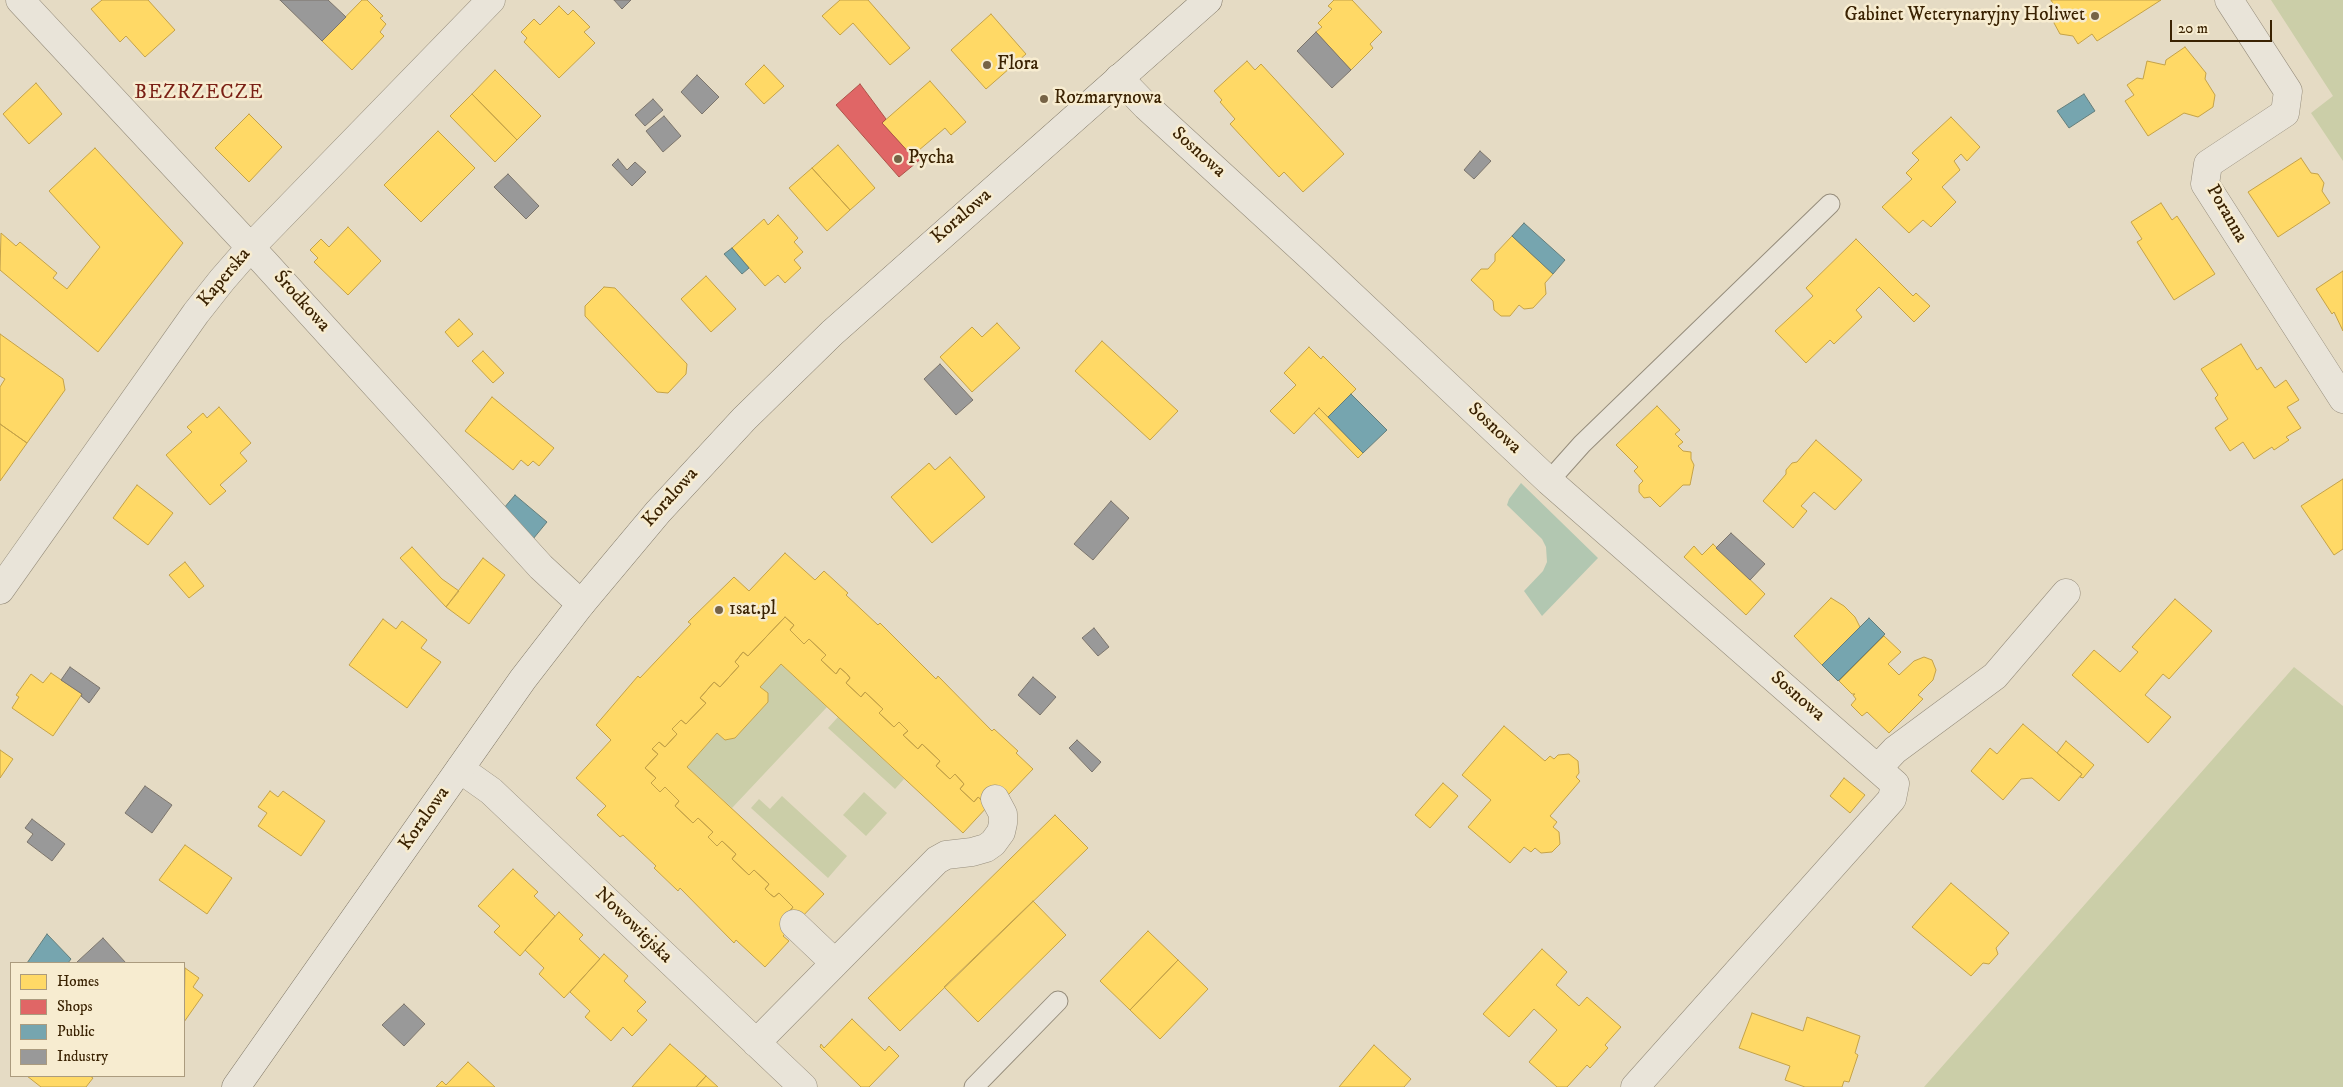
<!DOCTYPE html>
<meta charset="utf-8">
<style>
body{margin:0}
#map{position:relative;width:2343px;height:1087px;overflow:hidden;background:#e5dbc4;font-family:"IM FELL DW Pica",serif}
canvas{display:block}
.legend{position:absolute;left:10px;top:962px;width:175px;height:115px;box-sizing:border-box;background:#f7ecd0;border:1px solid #ab9b7e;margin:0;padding:6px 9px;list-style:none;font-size:15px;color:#3a2202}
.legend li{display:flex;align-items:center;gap:10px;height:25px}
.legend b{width:25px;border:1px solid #ab9b7e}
.scale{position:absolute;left:2170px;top:20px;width:102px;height:22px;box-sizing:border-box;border:2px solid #3a2202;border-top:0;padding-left:6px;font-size:15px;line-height:18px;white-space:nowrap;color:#3a2202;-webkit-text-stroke:4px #f7ecd0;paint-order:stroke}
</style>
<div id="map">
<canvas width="2343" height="1087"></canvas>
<ul class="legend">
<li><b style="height:14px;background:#ffd966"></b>Homes</li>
<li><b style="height:14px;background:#e06666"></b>Shops</li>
<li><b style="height:14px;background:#76a5af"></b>Public</li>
<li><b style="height:14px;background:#999"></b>Industry</li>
</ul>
<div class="scale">20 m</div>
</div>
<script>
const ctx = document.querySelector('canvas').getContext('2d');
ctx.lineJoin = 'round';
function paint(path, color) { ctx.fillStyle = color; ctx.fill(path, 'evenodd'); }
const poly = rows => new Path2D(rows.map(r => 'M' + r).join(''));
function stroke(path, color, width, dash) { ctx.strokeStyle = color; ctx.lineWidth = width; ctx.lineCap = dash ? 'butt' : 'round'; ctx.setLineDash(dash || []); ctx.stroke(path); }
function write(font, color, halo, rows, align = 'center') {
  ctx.font = font + ' "IM FELL DW Pica",serif'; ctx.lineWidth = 5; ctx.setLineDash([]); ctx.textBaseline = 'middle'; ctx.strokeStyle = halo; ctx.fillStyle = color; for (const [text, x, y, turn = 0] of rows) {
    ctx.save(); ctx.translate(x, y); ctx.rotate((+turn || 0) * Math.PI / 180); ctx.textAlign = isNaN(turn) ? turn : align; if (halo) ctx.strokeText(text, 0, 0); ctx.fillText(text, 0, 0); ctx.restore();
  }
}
paint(poly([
 [2271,0,2343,0,2343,161,2311,113,2333,96],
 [781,664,827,707,732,808,687,767,717,733,725,740,735,738,768,702,768,693,760,687],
 [2294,667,2343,706,2343,1087,1924,1087],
 [838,717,904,779,895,789,828,728],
 [864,792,887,813,866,836,843,815],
 [782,796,847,856,828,878,751,808,759,799,770,809]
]), '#cbcea8');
paint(poly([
 [1521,483,1598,558,1542,616,1524,591,1543,571,1547,562,1546,547,1542,539,1507,505,1509,499]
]), '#b2c7b1');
const homes = poly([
 [102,0,148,0,175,30,145,57,126,36,120,42,91,9,102,0],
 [362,0,367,0,383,16,380,18,386,24,380,32,384,36,352,70,322,41,362,0],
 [840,0,868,0,910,48,890,65,853,23,840,35,822,16,840,0],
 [1334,0,1352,0,1382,32,1370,44,1373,48,1351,70,1316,32,1322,27,1318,23,1332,9,1328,6,1334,0],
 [2051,0,2161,0,2097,41,2092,34,2078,44,2073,36,2060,34,2054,23,2057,10,2051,0],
 [559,6,568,15,573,10,590,27,584,32,595,43,559,78,524,42,527,38,521,32,534,19,540,25,559,6],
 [991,14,1026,54,986,89,951,50,991,14],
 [2185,47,2206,73,2205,79,2215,95,2213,107,2198,117,2184,113,2148,136,2125,101,2134,95,2127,85,2137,78,2143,79,2147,61,2165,65,2166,60,2185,47],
 [1247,61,1255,70,1261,64,1344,154,1303,192,1284,172,1279,177,1230,124,1235,119,1220,102,1222,100,1214,91,1247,61],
 [764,65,784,86,764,104,745,84,764,65],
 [495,70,541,116,517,140,472,94,495,70],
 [930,81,966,122,951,135,945,128,912,156,882,123,930,81],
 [36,83,62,114,29,144,3,114,36,83],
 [472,94,517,140,495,162,450,116,472,94],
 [249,114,282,147,249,182,215,148,249,114],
 [1951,117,1980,147,1967,161,1961,154,1954,161,1960,170,1942,187,1956,202,1931,227,1923,220,1909,233,1882,207,1912,179,1906,173,1919,160,1912,153,1951,117],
 [438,131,475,168,421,222,384,185,438,131],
 [838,145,875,188,850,210,812,168,838,145],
 [95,148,183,243,98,352,0,270,1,233,16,246,20,242,57,273,53,278,67,289,100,247,49,191,95,148],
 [2301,158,2311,173,2318,174,2324,183,2322,191,2330,203,2278,237,2248,192,2301,158],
 [812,168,850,210,827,231,789,188,812,168],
 [2161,203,2172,220,2177,216,2215,274,2174,300,2137,242,2142,239,2131,222,2161,203],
 [778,215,798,238,794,242,803,252,794,260,801,268,785,283,778,275,765,286,732,248,764,219,768,225,778,215],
 [348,227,381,261,348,295,314,262,318,258,310,250,321,239,329,247,348,227],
 [1512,236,1553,274,1545,283,1546,294,1533,308,1524,309,1519,305,1510,316,1501,316,1494,310,1493,301,1471,280,1481,269,1488,269,1495,261,1495,254,1512,236],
 [1856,239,1913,296,1916,293,1930,306,1914,322,1879,287,1856,310,1862,317,1834,344,1830,340,1806,363,1775,331,1813,296,1806,288,1856,239],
 [2343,271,2343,331,2334,312,2332,314,2316,289,2343,271],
 [706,276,736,309,711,332,681,299,706,276],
 [604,287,615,288,687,364,686,374,668,393,657,392,585,316,585,306,604,287],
 [459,319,473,334,458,347,445,332,459,319],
 [997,323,1020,348,972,392,940,357,972,327,982,337,997,323],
 [0,334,63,379,65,390,27,443,0,424,0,387,5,379,0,376,0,334],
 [1102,341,1178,411,1150,440,1075,371,1102,341],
 [2241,344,2257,370,2261,367,2275,388,2286,380,2299,400,2287,407,2301,428,2286,437,2289,440,2274,450,2272,447,2254,459,2243,442,2230,451,2215,428,2228,419,2215,398,2218,395,2201,369,2241,344],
 [1309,347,1321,359,1323,356,1356,389,1328,417,1319,408,1294,434,1270,411,1296,385,1284,373,1309,347],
 [483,351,504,373,493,383,472,361,483,351],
 [492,397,554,448,539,466,533,461,528,466,521,460,513,470,465,431,492,397],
 [1657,406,1680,430,1675,434,1683,442,1678,446,1683,451,1691,452,1691,459,1694,465,1690,485,1683,485,1660,507,1650,497,1644,498,1639,492,1639,485,1643,481,1634,471,1638,467,1616,445,1657,406],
 [219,407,251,443,240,453,247,461,220,485,226,491,210,505,166,455,192,432,187,427,203,413,207,418,219,407],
 [1319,408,1363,453,1358,458,1314,413,1319,408],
 [0,424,27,443,0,481,0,424],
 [1816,440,1862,480,1835,510,1814,492,1801,506,1807,511,1793,528,1763,501,1786,474,1786,470,1792,463,1797,462,1816,440],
 [950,457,985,497,932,543,891,497,929,463,935,470,950,457],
 [2343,479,2343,549,2334,555,2301,506,2343,479],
 [137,485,173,513,148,545,113,518,137,485],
 [1713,544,1765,594,1746,615,1684,557,1694,546,1702,555,1713,544],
 [412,547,442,579,459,591,446,607,400,558,412,547],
 [785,553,815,580,824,571,848,593,846,595,878,625,880,623,936,679,938,676,992,731,994,729,1018,751,1016,753,1033,769,1008,795,988,806,978,797,974,802,960,789,964,784,955,774,950,779,936,766,940,761,922,744,918,749,903,735,908,731,899,722,894,727,879,713,883,709,865,692,861,697,846,683,850,678,847,674,840,668,836,674,821,660,826,655,809,639,804,644,790,630,794,625,785,617,748,656,743,652,735,662,739,666,720,687,714,682,700,698,706,703,686,724,681,720,672,729,677,734,665,747,659,742,652,749,658,754,645,768,656,778,651,783,660,792,665,787,679,801,675,806,693,823,698,818,713,832,708,837,717,846,722,841,736,854,732,859,749,875,754,870,769,884,765,889,770,894,774,897,779,893,793,907,789,912,798,921,783,936,789,941,765,967,736,940,734,943,680,888,678,891,654,868,656,866,623,835,620,837,597,815,606,806,576,778,611,740,596,725,638,676,640,678,691,624,688,622,734,577,749,591,785,553],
 [483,558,505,575,469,624,446,607,483,558],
 [185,562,204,586,189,598,169,575,185,562],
 [1831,598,1844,606,1855,617,1860,627,1822,665,1794,636,1831,598],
 [2175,599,2212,631,2169,679,2163,674,2145,695,2171,717,2148,743,2072,675,2094,650,2120,672,2138,652,2132,647,2175,599],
 [785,617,794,625,790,630,804,644,809,639,826,655,821,660,836,674,840,668,847,674,850,678,846,683,861,697,865,692,883,709,879,713,894,727,899,722,908,731,903,735,918,749,922,744,940,761,936,766,950,779,955,774,964,784,960,789,974,802,978,797,988,806,963,833,781,664,760,687,768,693,768,702,735,738,725,740,717,733,687,767,824,894,798,921,789,912,793,907,779,893,774,897,770,894,765,889,769,884,754,870,749,875,732,859,736,854,722,841,717,846,708,837,713,832,698,818,693,823,675,806,679,801,665,787,660,792,651,783,656,778,645,768,658,754,652,749,659,742,665,747,677,734,672,729,681,720,686,724,706,703,700,698,714,682,720,687,739,666,735,662,743,652,748,656,785,617],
 [383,619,396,629,402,621,427,640,421,648,441,662,407,708,349,665,383,619],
 [1884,636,1901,652,1888,664,1899,675,1914,661,1924,657,1932,660,1936,670,1933,680,1918,695,1923,699,1889,733,1867,712,1862,716,1851,705,1856,699,1853,695,1855,694,1852,694,1839,681,1884,636],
 [51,673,82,694,53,736,12,708,19,697,16,695,31,674,43,683,51,673],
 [2023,724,2082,774,2059,801,2032,778,2021,779,2003,800,1971,771,1990,748,1997,754,2023,724],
 [1504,726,1545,761,1550,756,1554,759,1558,755,1569,754,1578,761,1579,773,1576,777,1580,781,1550,816,1557,822,1553,827,1559,832,1560,844,1552,852,1541,853,1535,848,1531,852,1524,847,1510,863,1468,827,1491,800,1462,775,1504,726],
 [2066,741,2094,765,2083,778,2080,777,2082,774,2057,753,2066,741],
 [0,750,13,759,0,778,0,750],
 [1844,778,1865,795,1850,813,1830,796,1844,778],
 [1443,783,1458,796,1430,828,1415,815,1443,783],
 [270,791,278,797,283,791,325,821,301,856,258,826,267,813,258,807,270,791],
 [1055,815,1088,848,900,1031,868,998,1055,815],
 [185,845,232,878,207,914,159,880,185,845],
 [513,869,538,892,534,896,555,916,520,956,494,932,500,926,478,906,513,869],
 [1951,883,2009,933,1996,948,1998,954,1989,964,1983,963,1971,976,1912,927,1951,883],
 [1033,901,1066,935,978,1022,944,987,1033,901],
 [559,912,583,935,579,939,600,959,564,998,539,974,544,968,525,950,559,912],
 [1148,931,1178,960,1130,1010,1100,981,1148,931],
 [1542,949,1567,972,1556,985,1579,1006,1587,997,1621,1027,1605,1045,1608,1048,1590,1068,1587,1065,1567,1087,1557,1087,1529,1062,1557,1030,1534,1009,1509,1037,1483,1014,1542,949],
 [604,954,628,976,624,981,646,1002,637,1011,647,1020,632,1036,623,1027,611,1041,585,1017,590,1011,570,992,604,954],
 [1178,960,1208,989,1160,1039,1130,1010,1178,960],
 [185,968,199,978,193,987,203,995,184,1022,185,968],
 [1752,1013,1803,1031,1807,1017,1860,1036,1855,1053,1858,1055,1849,1082,1844,1081,1842,1087,1805,1087,1785,1080,1790,1066,1739,1048,1752,1013],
 [852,1019,885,1051,889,1046,899,1056,869,1087,861,1087,820,1047,821,1044,824,1048,852,1019],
 [670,1044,706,1076,696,1087,632,1087,670,1044],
 [1374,1045,1411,1079,1404,1087,1339,1087,1374,1045],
 [468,1062,495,1087,436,1087,442,1081,446,1085,468,1062],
 [27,1076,90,1076,93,1078,86,1087,41,1087,27,1076],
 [706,1076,718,1087,696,1087,706,1076]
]);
paint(homes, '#ffd966');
stroke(homes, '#c4a248', 1);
const shops = poly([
 [860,84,886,119,882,123,912,156,917,152,922,158,899,177,836,105,860,84]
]);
paint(shops, '#e06666');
stroke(shops, '#ae5248', 1);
const public = poly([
 [2084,94,2095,111,2069,128,2057,111,2084,94],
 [1524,223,1565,260,1553,274,1512,236,1524,223],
 [732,248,749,268,742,274,724,254,732,248],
 [1351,394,1387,430,1363,453,1328,417,1351,394],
 [515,495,547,522,533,539,504,508,515,495],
 [1869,618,1885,634,1838,681,1822,665,1869,618],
 [47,934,71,959,68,963,27,963,47,934]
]);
paint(public, '#76a5af');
stroke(public, '#647e7b', 1);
const industry = poly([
 [280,0,328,0,346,17,322,41,280,0],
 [614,0,631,0,622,9,614,0],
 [1316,32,1351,70,1332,88,1297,51,1316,32],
 [697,75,719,97,702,114,681,92,697,75],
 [653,99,663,110,645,126,635,115,653,99],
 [664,116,681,136,663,152,646,131,664,116],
 [1480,151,1491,161,1474,179,1464,170,1480,151],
 [618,159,627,170,635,162,646,172,632,186,612,165,618,159],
 [508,174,539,206,526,219,494,187,508,174],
 [940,364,973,400,956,415,924,379,940,364],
 [1111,501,1129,518,1093,560,1074,544,1111,501],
 [1731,533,1765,564,1750,580,1716,548,1731,533],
 [1094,628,1109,647,1098,656,1082,638,1094,628],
 [70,667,100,688,89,703,81,696,82,694,61,680,70,667],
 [1033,677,1056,697,1040,715,1018,695,1033,677],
 [1077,740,1101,762,1092,772,1069,748,1077,740],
 [145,786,172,805,152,833,125,813,145,786],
 [32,819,65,844,52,861,27,842,33,834,25,828,32,819],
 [103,938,126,963,78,963,77,962,103,938],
 [404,1004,425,1024,404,1046,382,1025,404,1004]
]);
paint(industry, '#999');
stroke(industry, '#7c756c', 1);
const lane = poly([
 [1549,481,1582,444,1830,204],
 [974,1087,1058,1001]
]);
const street = poly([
 [20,0,265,263,541,567,581,604],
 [2229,0,2288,91,2285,113,2208,164,2205,184,2343,399],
 [1119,78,1146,106,1315,261,1549,481,1895,784,1892,799,1635,1087],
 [0,590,196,313,222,280,249,249,491,0],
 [1878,768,1895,750,1995,676,2066,593],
 [460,769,491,791,803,1087],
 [835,963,937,860,946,855,972,852,986,848,993,843,1001,832,1003,823,1003,814,995,799],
 [756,1043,835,963,794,924]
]);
const secondary = poly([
 [236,1087,523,679,581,604,658,512,744,419,832,333,1208,0]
]);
stroke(lane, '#968d7c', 21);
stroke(street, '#968d7c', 29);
stroke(secondary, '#7d7463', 29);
stroke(lane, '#e9e4d9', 19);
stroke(street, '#e9e4d9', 28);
stroke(secondary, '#e9e4d9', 28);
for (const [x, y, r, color] of [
 [2095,16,5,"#766346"],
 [987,65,5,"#766346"],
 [1044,99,5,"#766346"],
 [898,159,5,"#766346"],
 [719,610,5,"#766346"]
]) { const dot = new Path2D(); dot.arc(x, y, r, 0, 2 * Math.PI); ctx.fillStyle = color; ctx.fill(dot); stroke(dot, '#f7ecd0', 2); }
write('19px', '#3a2202', '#f7ecd0', [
 ["Gabinet Weterynaryjny Holiwet",2085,16,"right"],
 ["Flora",997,65],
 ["Rozmarynowa",1054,99],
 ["Pycha",908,159],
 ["1sat.pl",729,610]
], 'left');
write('19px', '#3a2202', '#f7ecd0', [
 ["Sosnowa",1198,153,42],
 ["Poranna",2226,214,60],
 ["Koralowa",962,217,-41],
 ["Kaperska",225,278,-50],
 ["Środkowa",301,302,48],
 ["Sosnowa",1494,429,43],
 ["Koralowa",671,498,-48],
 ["Sosnowa",1797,697,41],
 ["Koralowa",425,819,-55],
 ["Nowowiejska",633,926,44]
]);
ctx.letterSpacing = '1px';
write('20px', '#7a1f14', '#f7ecd0', [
 ["BEZRZECZE",199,94]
]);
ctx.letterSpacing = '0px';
</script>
